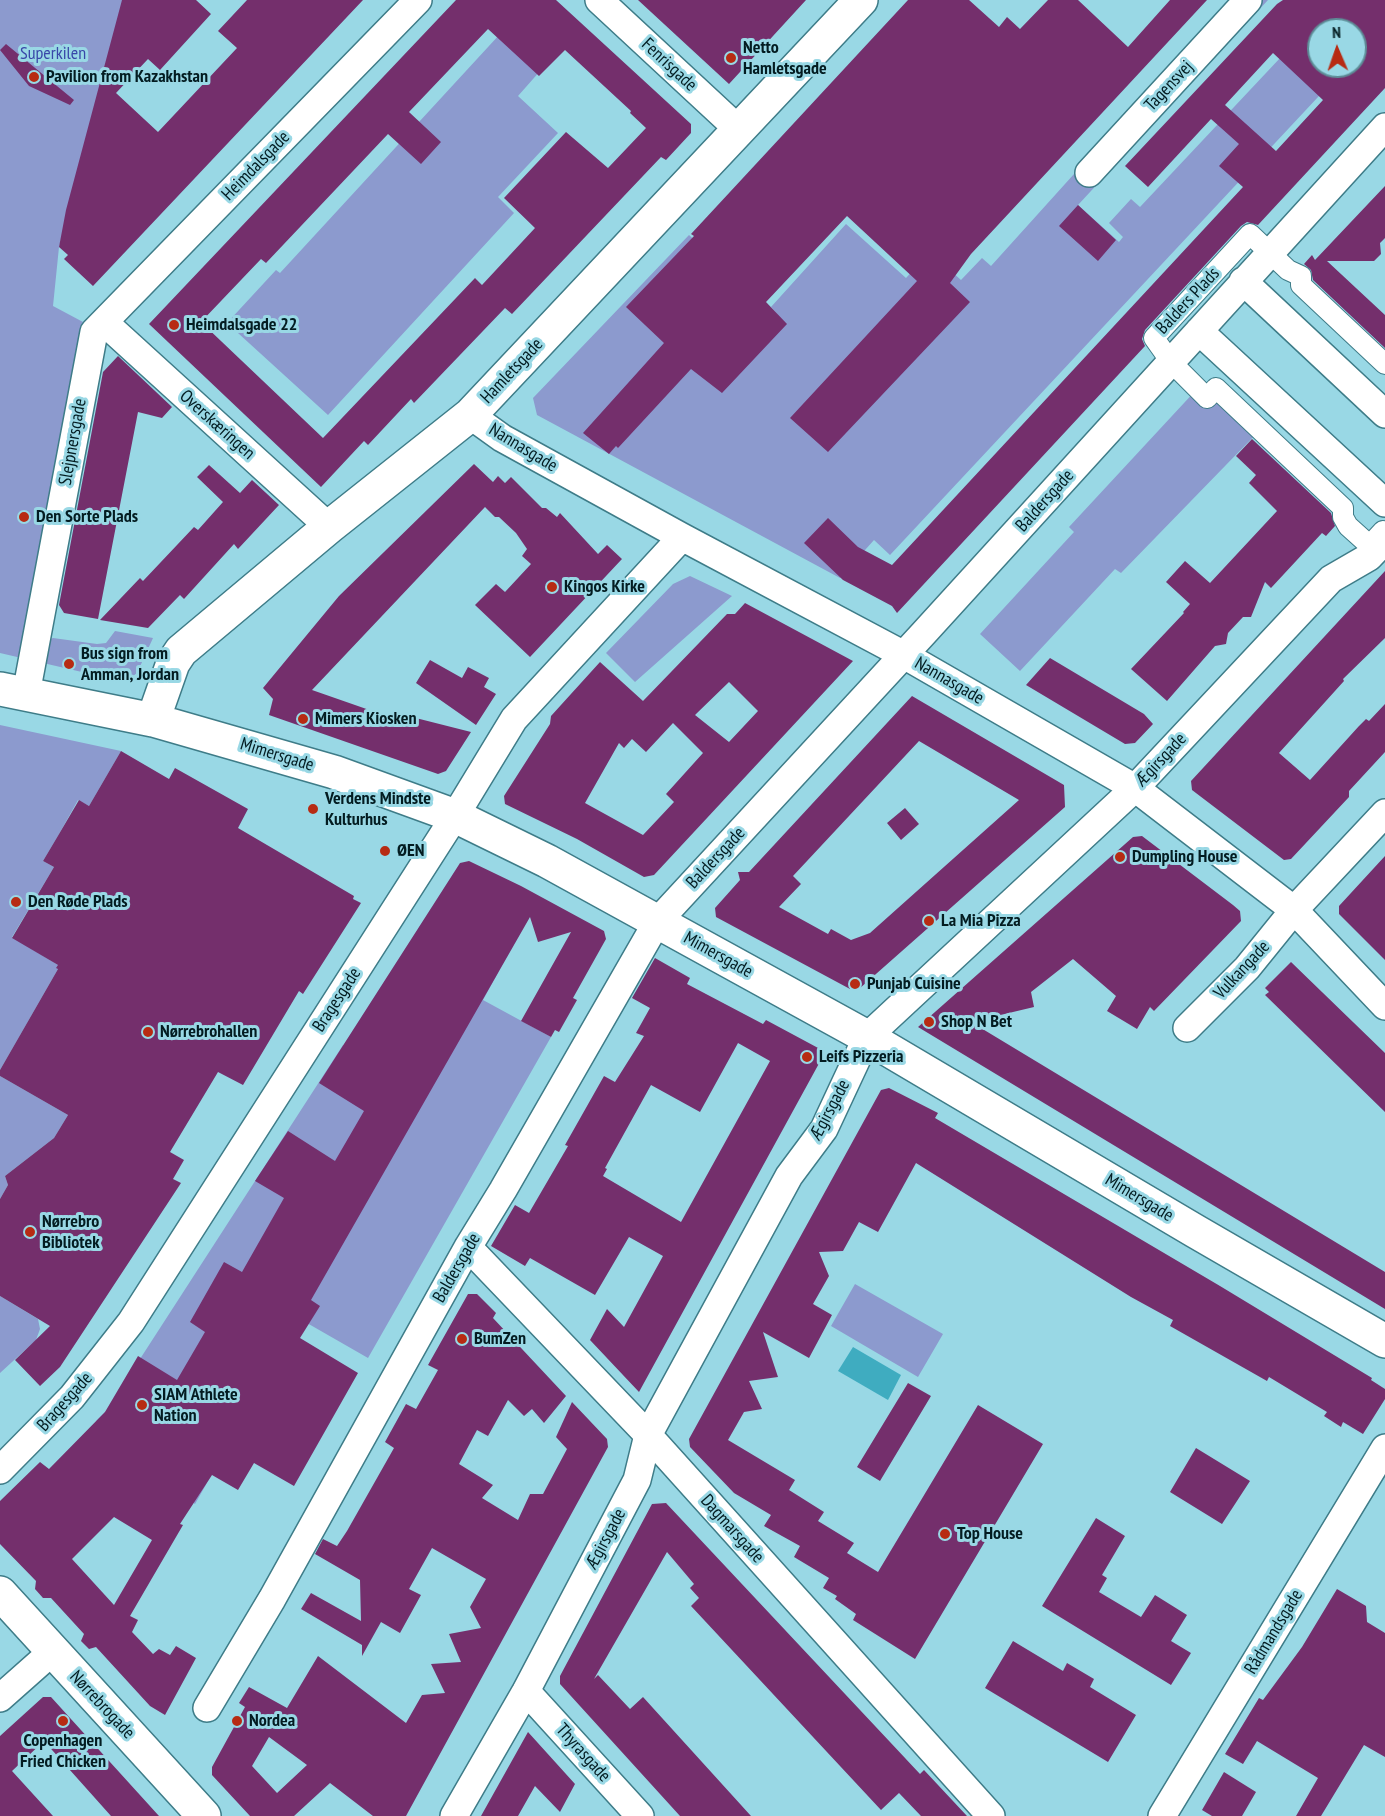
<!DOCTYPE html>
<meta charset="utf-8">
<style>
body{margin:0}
#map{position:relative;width:1385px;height:1816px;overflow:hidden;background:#99d8e5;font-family:"PT Sans Narrow",sans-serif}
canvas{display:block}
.north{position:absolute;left:1307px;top:18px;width:60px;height:60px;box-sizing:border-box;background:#99d8e5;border:2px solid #5d8d97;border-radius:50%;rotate:358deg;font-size:16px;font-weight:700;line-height:24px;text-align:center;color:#031c21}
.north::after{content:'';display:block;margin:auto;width:21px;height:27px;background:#b72b13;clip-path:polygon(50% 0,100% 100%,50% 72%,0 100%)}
</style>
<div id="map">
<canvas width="1385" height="1816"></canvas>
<div class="north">N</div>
</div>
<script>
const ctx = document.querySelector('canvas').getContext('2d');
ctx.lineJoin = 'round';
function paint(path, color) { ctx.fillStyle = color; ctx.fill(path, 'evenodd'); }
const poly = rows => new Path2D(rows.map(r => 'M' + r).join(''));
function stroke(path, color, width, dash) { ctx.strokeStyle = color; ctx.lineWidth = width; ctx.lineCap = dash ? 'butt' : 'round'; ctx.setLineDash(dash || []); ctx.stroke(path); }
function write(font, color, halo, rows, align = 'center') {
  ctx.font = font + ' "PT Sans Narrow",sans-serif'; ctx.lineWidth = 6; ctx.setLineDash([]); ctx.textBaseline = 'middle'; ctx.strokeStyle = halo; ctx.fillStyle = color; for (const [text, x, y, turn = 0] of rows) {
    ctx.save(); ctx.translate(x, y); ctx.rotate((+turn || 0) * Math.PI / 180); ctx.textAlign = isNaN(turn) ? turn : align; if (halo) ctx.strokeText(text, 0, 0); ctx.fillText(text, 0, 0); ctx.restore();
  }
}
paint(poly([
 [0,0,123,0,59,247,53,306,83,322,72,387,46,641,53,638,97,644,106,643,115,631,153,638,137,673,125,682,0,653],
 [1231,0,1268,0,1078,205,1119,242,1123,237,1109,223,1131,199,1140,207,1297,40,1340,2,1355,30,1319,30,1319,66,1347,66,890,555,874,540,840,578,537,415,533,398,689,235,778,315,771,307,846,224,906,278,930,252,961,280,982,258,991,266],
 [500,34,541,70,518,96,558,133,498,197,514,213,328,415,227,323,276,270,280,273],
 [1216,388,1260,430,1121,573,1115,569,1020,671,980,634,1074,532,1069,527,1197,389],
 [690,576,732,596,635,682,606,653,673,584],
 [0,725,121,751,89,806,78,800,59,834,43,861,54,867,12,937,58,965,58,969,0,1070],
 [499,971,483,1000,551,1037,368,1358,300,1319,195,1504,96,1421,107,1410,343,1045,389,1074],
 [0,1076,68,1115,54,1138,5,1176,8,1185,0,1199],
 [855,1284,943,1334,918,1377,831,1326],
 [0,1296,38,1319,40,1329,36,1340,0,1373]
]), '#8c9ace');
paint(poly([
 [853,1347,901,1375,888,1400,838,1371]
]), '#3facc0');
paint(poly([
 [122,0,196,0,211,14,160,70,148,59,116,93,158,132,237,48,218,31,247,0,363,0,93,286,64,259,68,255,59,247,66,210],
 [456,0,556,0,691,124,691,133,666,160,661,157,512,314,505,308,414,403,411,399,368,445,364,441,321,487,149,324],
 [488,29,539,76,565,50,631,111,630,113,646,128,608,168,566,132,504,198,535,228,482,285,475,278,323,438,201,322,261,259,266,263,388,134,421,164,441,142,409,112],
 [638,0,806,0,729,84],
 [908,0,969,0,999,27,1007,17,1020,29,1048,0,1078,0,1128,47,1170,0,1207,0,971,254,950,283,970,302,828,452,790,418,917,281,847,216,766,302,787,324,722,393,691,369,618,448,616,446,609,454,583,433,664,343,626,307,694,236,691,234],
 [1283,0,1385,0,1385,88,1258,225,1247,222,1241,226,1145,330,1142,339,1145,346,897,613,892,606,843,580,804,543,828,518,858,547,892,565,1243,187,1219,166,1239,144,1211,119,1148,187,1125,166,1277,4],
 [1319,30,1355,30,1355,66,1319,66],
 [1273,53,1323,100,1276,151,1225,105],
 [6,44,74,100,70,105,29,86,0,50],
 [1385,186,1385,238,1380,243,1381,254,1374,261,1327,261,1385,315,1385,348,1313,280,1311,270,1304,264,1312,255,1315,260],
 [1078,205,1116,240,1098,261,1059,226],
 [118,356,172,407,162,418,138,412,98,619,64,613,59,605,103,372],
 [1252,439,1331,513,1335,526,1326,536,1322,533,1271,588,1265,582,1251,617,1243,617,1228,633,1226,644,1215,646,1167,701,1131,669,1184,613,1183,612,1190,604,1166,582,1185,561,1210,583,1277,511,1249,483,1256,475,1236,456],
 [474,464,493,482,498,476,505,483,511,477,542,508,546,508,557,517,560,513,598,554,607,545,622,559,530,657,475,605,496,584,505,592,531,564,522,556,527,549,516,533,499,517,495,517,485,507,312,690,398,720,400,714,471,732,446,771,438,774,269,715,273,699,263,688,339,596],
 [209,465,240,493,252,480,279,505,238,549,234,544,184,599,180,595,148,628,100,620,140,578,143,581,194,527,198,530,223,502,197,477],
 [1385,571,1385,638,1343,679,1344,681,1279,753,1310,780,1359,726,1366,719,1369,721,1385,704,1385,752,1349,791,1349,797,1291,859,1284,860,1192,790,1191,781],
 [745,603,853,661,654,875,644,877,577,839,505,804,504,796,550,724,551,716,600,662,643,701,727,614,735,614],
 [729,682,758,711,729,742,695,715],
 [673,723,703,753,666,794,674,802,643,835,585,803,619,743,624,748,632,739,646,752],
 [1050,658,1144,714,1153,724,1135,743,1125,744,1026,685],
 [430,660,462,678,468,667,489,678,484,687,496,694,476,725,416,683],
 [912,696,1064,785,1065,807,859,989,850,989,716,917,715,908,740,880,738,872,749,872],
 [919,741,1019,800,870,933,851,940,831,929,828,934,779,907,801,884,793,876],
 [121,751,169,779,175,768,248,809,238,828,354,896,353,899,361,903,303,994,299,991,243,1085,218,1072,170,1152,184,1160,173,1179,181,1183,60,1367,40,1386,15,1360,50,1326,0,1296,0,1199,8,1185,5,1176,54,1138,68,1115,0,1076,0,1070,58,969,56,968,58,965,12,938,54,867,43,861,59,834,79,800,89,806],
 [905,808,919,824,901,840,887,823],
 [1142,836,1233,905,1240,911,1241,921,1154,1011,1150,1007,1137,1029,1107,1011,1116,996,1073,959,1031,992,1034,1007,971,1022,1385,1272,1385,1309,918,1027,1133,837],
 [1385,856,1385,960,1339,914,1339,906],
 [469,861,521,886,604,931,606,939,573,998,577,1000,559,1032,555,1030,551,1037,521,1021,571,932,538,942,530,917,311,1300,320,1306,300,1338,358,1373,294,1486,254,1463,238,1490,212,1475,180,1524,183,1525,130,1616,138,1620,132,1632,153,1654,159,1649,170,1655,176,1646,196,1658,165,1715,150,1706,96,1647,89,1649,81,1641,84,1634,51,1598,43,1598,35,1589,36,1581,0,1544,0,1501,40,1462,49,1469,105,1412,138,1356,177,1380,205,1332,190,1322,224,1262,242,1272,284,1198,255,1181,288,1131,335,1161,364,1111,319,1083,460,863],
 [114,1517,152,1540,114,1605,72,1559],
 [655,958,690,978,687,984,763,1024,766,1020,820,1049,822,1058,639,1392,590,1340,607,1309,624,1327,663,1256,629,1237,595,1295,530,1258,525,1266,491,1246,515,1205,529,1213,568,1146,565,1145,604,1076,615,1082,644,1036,636,1033,650,1008,632,998],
 [738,1043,770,1061,681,1222,603,1176,607,1169,605,1168,651,1085,700,1112],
 [1291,962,1385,1053,1385,1112,1265,995,1269,992,1265,988],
 [889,1088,938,1113,935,1118,1220,1286,1372,1378,1371,1380,1385,1389,1385,1399,1363,1434,1343,1422,1341,1427,1324,1416,1327,1412,1269,1377,1267,1381,1170,1326,1173,1320,1131,1297,916,1163,878,1232,859,1222,843,1251,819,1252,829,1276,813,1304,832,1315,809,1358,763,1332,778,1377,749,1381,762,1409,744,1412,728,1440,795,1480,789,1490,824,1512,818,1521,854,1543,847,1553,878,1572,978,1405,1043,1444,915,1659,853,1620,856,1614,835,1599,837,1596,823,1588,829,1578,794,1557,800,1546,764,1526,771,1515,734,1493,690,1447,689,1439,881,1090],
 [468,1294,477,1294,496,1313,493,1318,566,1396,544,1423,532,1409,524,1416,508,1400,488,1436,477,1430,459,1464,493,1485,482,1498,518,1520,530,1494,543,1494,567,1449,556,1437,572,1402,607,1439,608,1447,406,1816,373,1816,330,1783,294,1816,250,1816,212,1775,212,1767,245,1707,239,1703,249,1687,287,1708,318,1656,406,1723,422,1695,445,1693,431,1664,461,1662,449,1634,481,1628,470,1607,486,1579,432,1548,409,1589,421,1595,400,1633,381,1622,362,1656,362,1645,301,1609,311,1593,361,1621,360,1580,315,1554,323,1539,337,1546,347,1531,394,1448,385,1442,406,1404,416,1409,438,1370,428,1365],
 [269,1737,307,1765,277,1793,252,1766],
 [908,1383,931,1396,880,1481,857,1467],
 [1196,1448,1250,1481,1222,1524,1170,1492],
 [666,1503,920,1774,924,1770,967,1816,921,1816,899,1793,881,1810,691,1606,699,1598,690,1588,694,1584,667,1552,594,1679,598,1675,630,1709,643,1697,751,1816,680,1816,560,1684,560,1676,652,1504],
 [1096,1518,1125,1536,1102,1575,1107,1578,1099,1592,1141,1617,1155,1595,1187,1615,1171,1641,1191,1653,1171,1685,1042,1606],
 [1337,1589,1366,1606,1367,1622,1385,1633,1385,1757,1364,1745,1321,1816,1296,1816,1318,1778,1257,1741,1243,1764,1225,1754,1259,1698,1263,1700,1302,1647],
 [1013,1641,1063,1671,1067,1663,1094,1679,1090,1687,1136,1715,1108,1762,985,1688],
 [43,1697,51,1697,159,1816,111,1816,44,1741,12,1771,53,1816,0,1816,0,1736],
 [528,1732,575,1784,560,1812,535,1786,518,1816,481,1816],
 [1224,1772,1256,1792,1242,1816,1212,1816,1202,1810]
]), '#742f6c');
const pedestrian = poly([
 [1383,531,1371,544,1368,544,1348,526,1343,517,1343,508,1216,388,1207,398,1171,362,1154,338,1250,234,1288,270,1301,276,1301,285,1385,364]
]);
const minor = poly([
 [599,0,738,129],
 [1089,173,1248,0],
 [1243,281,1385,414],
 [105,323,329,527],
 [1199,331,1385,503],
 [470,415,502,438,682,537,904,655,1135,788,1294,910,1385,1006],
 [26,694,94,332,418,0],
 [1187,1028,1247,968,1294,910,1385,813],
 [468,1247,648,1435,991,1816],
 [0,1470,72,1397,131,1322,455,816,514,719,682,537],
 [526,1691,640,1816],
 [0,1698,53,1651],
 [207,1708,272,1599,468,1247,503,1190,657,922,923,634,1385,127],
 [454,1816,526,1691,637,1480,648,1435,789,1176,824,1129,867,1037,1135,788,1331,579,1369,557,1385,540],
 [1162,1816,1385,1448]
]);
const tertiary = poly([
 [0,689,153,720,334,772,455,816,547,861,867,1037,1195,1231,1385,1341],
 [153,720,173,663,181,651,329,527,470,415,861,0],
 [0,1593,204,1816]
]);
stroke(pedestrian, '#3e7c88', 22);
stroke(minor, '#3e7c88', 30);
stroke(tertiary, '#3e7c88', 36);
stroke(pedestrian, '#fff', 20);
stroke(minor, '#fff', 27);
stroke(tertiary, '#fff', 33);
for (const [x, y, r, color] of [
 [731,58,6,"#b72b13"],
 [34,77,6,"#b72b13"],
 [174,325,6,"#b72b13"],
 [24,517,6,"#b72b13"],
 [552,587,6,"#b72b13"],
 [69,664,6,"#b72b13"],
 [303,719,6,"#b72b13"],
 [313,809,6,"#b72b13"],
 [385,851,6,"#b72b13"],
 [1120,857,6,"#b72b13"],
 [16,902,6,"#b72b13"],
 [929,921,6,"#b72b13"],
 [855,984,6,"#b72b13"],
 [929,1022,6,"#b72b13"],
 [148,1032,6,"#b72b13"],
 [807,1057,6,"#b72b13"],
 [30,1232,6,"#b72b13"],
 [462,1339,6,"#b72b13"],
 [142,1405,6,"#b72b13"],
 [945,1534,6,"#b72b13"],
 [63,1721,6,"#b72b13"],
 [237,1721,6,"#b72b13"]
]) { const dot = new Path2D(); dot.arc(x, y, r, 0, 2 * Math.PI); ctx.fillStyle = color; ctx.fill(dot); stroke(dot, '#99d8e5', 2); }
write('bold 18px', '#031c21', '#99d8e5', [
 ["Netto",743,48],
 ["Hamletsgade",743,69],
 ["Pavilion from Kazakhstan",46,77],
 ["Heimdalsgade 22",186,325],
 ["Den Sorte Plads",36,517],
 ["Kingos Kirke",564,587],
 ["Bus sign from",81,654],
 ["Amman, Jordan",81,675],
 ["Mimers Kiosken",315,719],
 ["Verdens Mindste",325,799],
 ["Kulturhus",325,820],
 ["ØEN",397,851],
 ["Dumpling House",1132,857],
 ["Den Røde Plads",28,902],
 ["La Mia Pizza",941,921],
 ["Punjab Cuisine",867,984],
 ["Shop N Bet",941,1022],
 ["Nørrebrohallen",160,1032],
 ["Leifs Pizzeria",819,1057],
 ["Nørrebro",42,1222],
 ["Bibliotek",42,1243],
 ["BumZen",474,1339],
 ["SIAM Athlete",154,1395],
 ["Nation",154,1416],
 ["Top House",957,1534],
 ["Nordea",249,1721],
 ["Copenhagen",63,1741,"center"],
 ["Fried Chicken",63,1762,"center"]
], 'left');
write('18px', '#3947a8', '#99d8e5', [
 ["Superkilen",53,54]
]);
write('18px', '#031c21', '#99d8e5', [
 ["Fenrisgade",669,65,43],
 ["Tagensvej",1169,86,-47],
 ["Heimdalsgade",256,166,-46],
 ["Balders Plads",1188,301,-47],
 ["Hamletsgade",512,371,-47],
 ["Overskæringen",217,425,42],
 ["Slejpnersgade",73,442,-80],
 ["Nannasgade",523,448,31],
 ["Baldersgade",1045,501,-48],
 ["Nannasgade",949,681,30],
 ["Mimersgade",277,755,17],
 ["Ægirsgade",1161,760,-47],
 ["Baldersgade",716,858,-47],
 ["Mimersgade",718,955,29],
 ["Vulkangade",1242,970,-47],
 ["Bragesgade",337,1000,-57],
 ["Ægirsgade",830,1110,-62],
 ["Mimersgade",1139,1198,31],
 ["Baldersgade",457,1268,-60],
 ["Bragesgade",65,1402,-48],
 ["Dagmarsgade",732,1529,48],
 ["Ægirsgade",606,1539,-62],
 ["Rådmandsgade",1274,1632,-59],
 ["Nørrebrogade",102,1705,47],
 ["Thyrasgade",583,1753,48]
]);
</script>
